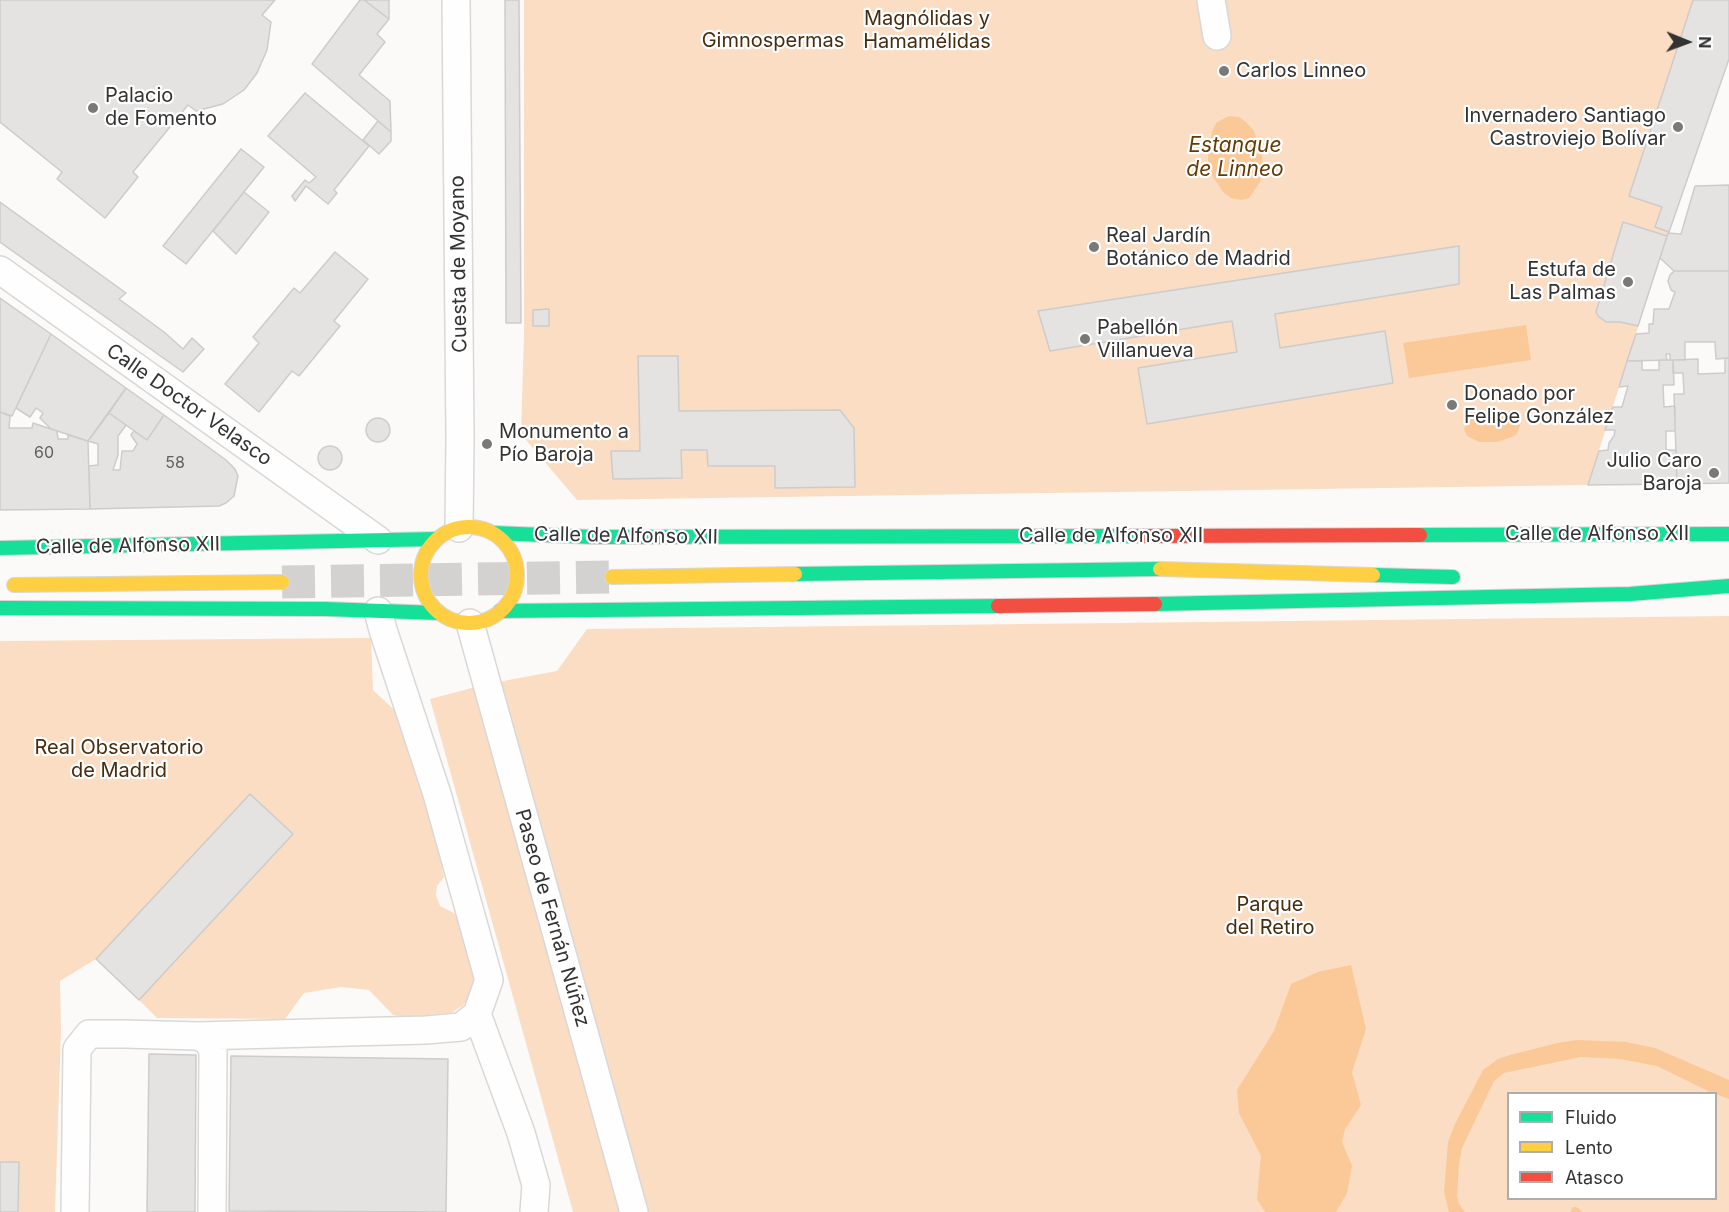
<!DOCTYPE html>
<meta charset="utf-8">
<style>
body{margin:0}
#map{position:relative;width:1729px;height:1212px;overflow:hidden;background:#fcfaf9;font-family:Inter,sans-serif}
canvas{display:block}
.legend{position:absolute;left:1507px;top:1092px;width:210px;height:108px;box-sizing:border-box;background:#fff;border:2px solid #aeadad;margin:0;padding:8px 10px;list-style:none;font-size:18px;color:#343333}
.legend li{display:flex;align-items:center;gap:12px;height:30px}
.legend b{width:30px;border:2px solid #aeadad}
.north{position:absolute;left:1657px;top:12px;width:60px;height:60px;-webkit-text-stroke:4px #fff;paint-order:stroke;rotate:91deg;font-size:16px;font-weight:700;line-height:24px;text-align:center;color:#343333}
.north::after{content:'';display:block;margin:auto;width:21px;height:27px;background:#343333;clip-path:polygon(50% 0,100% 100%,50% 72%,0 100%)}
</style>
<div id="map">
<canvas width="1729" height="1212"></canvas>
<ul class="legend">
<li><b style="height:8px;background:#16e098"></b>Fluido</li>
<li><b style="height:8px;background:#ffcf43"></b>Lento</li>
<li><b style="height:8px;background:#f24e42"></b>Atasco</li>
</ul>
<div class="north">N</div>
</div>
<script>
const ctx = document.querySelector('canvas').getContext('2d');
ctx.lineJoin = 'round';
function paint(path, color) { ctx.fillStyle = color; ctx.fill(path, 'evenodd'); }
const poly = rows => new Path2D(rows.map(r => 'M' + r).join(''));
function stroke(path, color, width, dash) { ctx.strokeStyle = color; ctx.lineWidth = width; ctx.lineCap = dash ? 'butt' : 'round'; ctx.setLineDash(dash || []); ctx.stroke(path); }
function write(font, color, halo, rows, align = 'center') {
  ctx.font = font + ' Inter,sans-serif'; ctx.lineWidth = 4.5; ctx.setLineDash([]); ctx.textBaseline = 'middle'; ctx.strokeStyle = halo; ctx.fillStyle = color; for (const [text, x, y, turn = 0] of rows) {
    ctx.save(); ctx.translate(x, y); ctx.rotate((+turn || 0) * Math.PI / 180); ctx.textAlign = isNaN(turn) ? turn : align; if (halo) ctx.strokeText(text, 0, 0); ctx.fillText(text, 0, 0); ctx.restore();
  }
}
paint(poly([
 [524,0,1729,0,1729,59,1668,233,1588,485,577,500,521,434,524,333],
 [1729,616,1729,1212,573,1212,430,699,487,684,557,671,587,629],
 [1508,1094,1716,1094,1716,1198,1508,1198],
 [371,638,373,690,403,718,448,865,442,868,444,877,437,886,436,895,440,906,454,913,466,931,477,976,472,996,462,1006,451,1013,404,1017,393,1015,369,990,341,987,304,993,285,1019,157,1018,139,1000,293,834,250,794,96,959,60,981,61,1030,55,1212,0,1212,0,641]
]), '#faddc3');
paint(poly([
 [1229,116,1239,117,1247,123,1254,131,1262,154,1263,170,1260,182,1249,198,1241,200,1231,198,1223,192,1211,174,1208,162,1208,149,1213,129,1217,122],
 [1526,325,1531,360,1409,378,1403,343],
 [1495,412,1509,414,1515,418,1520,425,1517,434,1512,437,1497,442,1479,442,1467,436,1464,429,1469,420,1480,415],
 [1351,965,1366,1029,1352,1072,1361,1105,1345,1129,1342,1142,1352,1166,1347,1193,1336,1212,1265,1212,1257,1199,1261,1156,1239,1113,1237,1090,1274,1031,1291,984,1318,972],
 [1577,1040,1626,1042,1655,1048,1729,1080,1729,1099,1710,1092,1657,1066,1620,1059,1581,1057,1504,1073,1494,1081,1462,1148,1459,1164,1457,1196,1459,1204,1465,1212,1449,1212,1444,1192,1448,1142,1455,1124,1483,1070,1498,1059,1510,1055,1557,1043]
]), '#fbc998');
stroke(poly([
 [1575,1211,1577,1212]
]), '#fbc998', 8);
const building = poly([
 [0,0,275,0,262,15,271,22,267,50,257,73,244,90,223,104,196,111,188,105,133,172,138,177,105,218,57,179,62,172,0,122,0,0],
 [360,0,364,0,389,19,377,34,385,42,359,75,390,101,391,132,312,64,360,0],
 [364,0,389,0,389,19,364,0],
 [505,0,519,0,521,323,506,323,505,0],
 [1693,0,1729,0,1729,59,1669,232,1655,227,1662,207,1629,196,1693,0],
 [305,93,369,146,334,190,337,193,328,204,306,186,295,201,292,196,305,180,309,183,316,177,268,136,305,93],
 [378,121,391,132,391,141,379,154,363,140,378,121],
 [241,149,264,167,186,264,163,246,241,149],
 [1729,185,1729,271,1674,271,1660,258,1668,233,1681,234,1695,186,1729,185],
 [244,192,269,212,236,254,213,231,244,192],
 [0,202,126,293,119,299,164,332,183,349,192,338,204,349,183,372,0,242,0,202],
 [1623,222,1667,236,1638,326,1620,322,1606,322,1598,316,1596,312,1623,222],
 [1459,246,1459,284,1275,314,1280,348,1385,331,1393,383,1147,424,1138,368,1237,352,1232,321,1050,351,1038,311,1459,246],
 [335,252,368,279,334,321,340,326,299,376,292,371,259,412,225,384,259,343,253,337,294,288,300,293,335,252],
 [1674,271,1729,271,1729,358,1716,359,1715,342,1685,342,1685,360,1670,360,1670,354,1666,354,1667,360,1627,361,1636,334,1649,333,1649,324,1653,324,1654,309,1669,309,1675,292,1671,290,1668,281,1670,275,1674,271],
 [0,298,51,334,12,416,0,412,0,298],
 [549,309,549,326,533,326,533,310,549,309],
 [51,334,126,388,88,441,51,429,40,418,43,413,36,408,30,417,16,408,51,334],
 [638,356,678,356,679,411,840,410,854,428,855,487,775,488,775,466,708,466,707,450,681,450,682,478,613,479,611,451,640,451,638,356],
 [1725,358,1729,358,1729,483,1677,484,1674,394,1684,394,1683,373,1673,373,1673,360,1698,359,1698,374,1725,373,1725,358],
 [1659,360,1673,360,1674,385,1663,385,1664,407,1675,406,1675,431,1666,431,1666,450,1676,450,1677,484,1588,485,1599,451,1608,450,1609,443,1614,436,1615,430,1605,430,1613,407,1622,407,1628,386,1619,387,1627,361,1642,361,1642,370,1659,370,1659,360],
 [126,388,164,415,147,440,109,413,126,388],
 [0,412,10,416,9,428,32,428,33,423,57,431,58,439,68,439,68,435,88,441,90,509,0,510,0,412],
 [109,413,126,425,118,436,118,455,113,470,120,470,122,451,133,451,137,444,131,435,134,431,147,440,164,415,226,460,235,469,238,476,234,496,226,503,219,506,90,509,89,466,98,465,98,444,88,441,109,413],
 '366 430a12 12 0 1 1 24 0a12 12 0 1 1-24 0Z',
 '318 458a12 12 0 1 1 24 0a12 12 0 1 1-24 0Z',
 [250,794,293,834,139,1000,96,959,250,794],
 [149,1054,196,1055,195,1212,147,1212,149,1054],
 [231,1056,448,1059,446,1212,229,1211,231,1056],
 [0,1162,19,1162,18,1212,0,1212,0,1162]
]);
paint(building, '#e4e3e2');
stroke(building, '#cdcccb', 1.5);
stroke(poly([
 [282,582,612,577]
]), '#d4d2d1', 33, [33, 16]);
const street = poly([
 [456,0,460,437,459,528],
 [1211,0,1217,36],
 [0,270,378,540],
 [378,611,383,630,437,794,489,980,477,1014,521,1133,536,1185,534,1212],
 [470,623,634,1212],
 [198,1036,426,1030,461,1027,477,1014],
 [75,1212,77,1049,89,1034,124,1034,198,1036,208,1041,213,1051,212,1212]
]);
const fast = poly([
 [494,533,593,537,1146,536],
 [1420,535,1729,534],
 [0,548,436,539],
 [795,574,1160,569],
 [1373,575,1453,577],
 [1155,604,1630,594,1729,586],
 [0,608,325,609,439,613],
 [500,611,998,606]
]);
const slow = poly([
 '421 575a48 48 0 1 1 96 0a48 48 0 1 1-96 0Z',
 [1160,569,1373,575],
 [612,577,795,574],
 [14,585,282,582]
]);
const jam = poly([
 [1146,536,1420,535],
 [998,606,1155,604]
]);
stroke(street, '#d9d8d7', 30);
stroke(fast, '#d9d8d7', 16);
stroke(slow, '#d9d8d7', 16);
stroke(jam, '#d9d8d7', 16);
stroke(street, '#fffefe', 27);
stroke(fast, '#16e098', 14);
stroke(slow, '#ffcf43', 14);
stroke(jam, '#f24e42', 14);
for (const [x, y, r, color] of [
 [1224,71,6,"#7a7978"],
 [93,108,6,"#7a7978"],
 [1678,127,6,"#7a7978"],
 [1094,247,6,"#7a7978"],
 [1628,282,6,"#7a7978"],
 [1085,339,6,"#7a7978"],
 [1452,405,6,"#7a7978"],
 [487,444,6,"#7a7978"],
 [1714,473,6,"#7a7978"]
]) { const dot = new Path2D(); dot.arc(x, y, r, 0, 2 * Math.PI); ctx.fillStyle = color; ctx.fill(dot); stroke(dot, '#fff', 2); }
write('16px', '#616060', null, [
 ["60",44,453],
 ["58",175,463]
]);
write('20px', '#482c0e', '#fff', [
 ["Magnólidas y",927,19],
 ["Hamamélidas",927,42],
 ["Gimnospermas",773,41],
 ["Real Observatorio",119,748],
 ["de Madrid",119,771],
 ["Parque",1270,905],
 ["del Retiro",1270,928]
]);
write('20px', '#343333', '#fff', [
 ["Carlos Linneo",1236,71],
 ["Palacio",105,96],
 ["de Fomento",105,119],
 ["Invernadero Santiago",1666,116,"right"],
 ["Castroviejo Bolívar",1666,139,"right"],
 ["Real Jardín",1106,236],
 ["Botánico de Madrid",1106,259],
 ["Estufa de",1616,270,"right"],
 ["Las Palmas",1616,293,"right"],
 ["Pabellón",1097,328],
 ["Villanueva",1097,351],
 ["Donado por",1464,394],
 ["Felipe González",1464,417],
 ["Monumento a",499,432],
 ["Pío Baroja",499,455],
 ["Julio Caro",1702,461,"right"],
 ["Baroja",1702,484,"right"]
], 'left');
write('20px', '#343333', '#fff', [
 ["Cuesta de Moyano",459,264,-91],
 ["Calle Doctor Velasco",189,405,35],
 ["Calle de Alfonso XII",1597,534],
 ["Calle de Alfonso XII",626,536,1],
 ["Calle de Alfonso XII",1111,536],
 ["Calle de Alfonso XII",128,546,-1],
 ["Paseo de Fernán Núñez",552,918,74]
]);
write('italic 21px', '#673b00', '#fff', [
 ["Estanque",1235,146],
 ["de Linneo",1235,170]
]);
</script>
